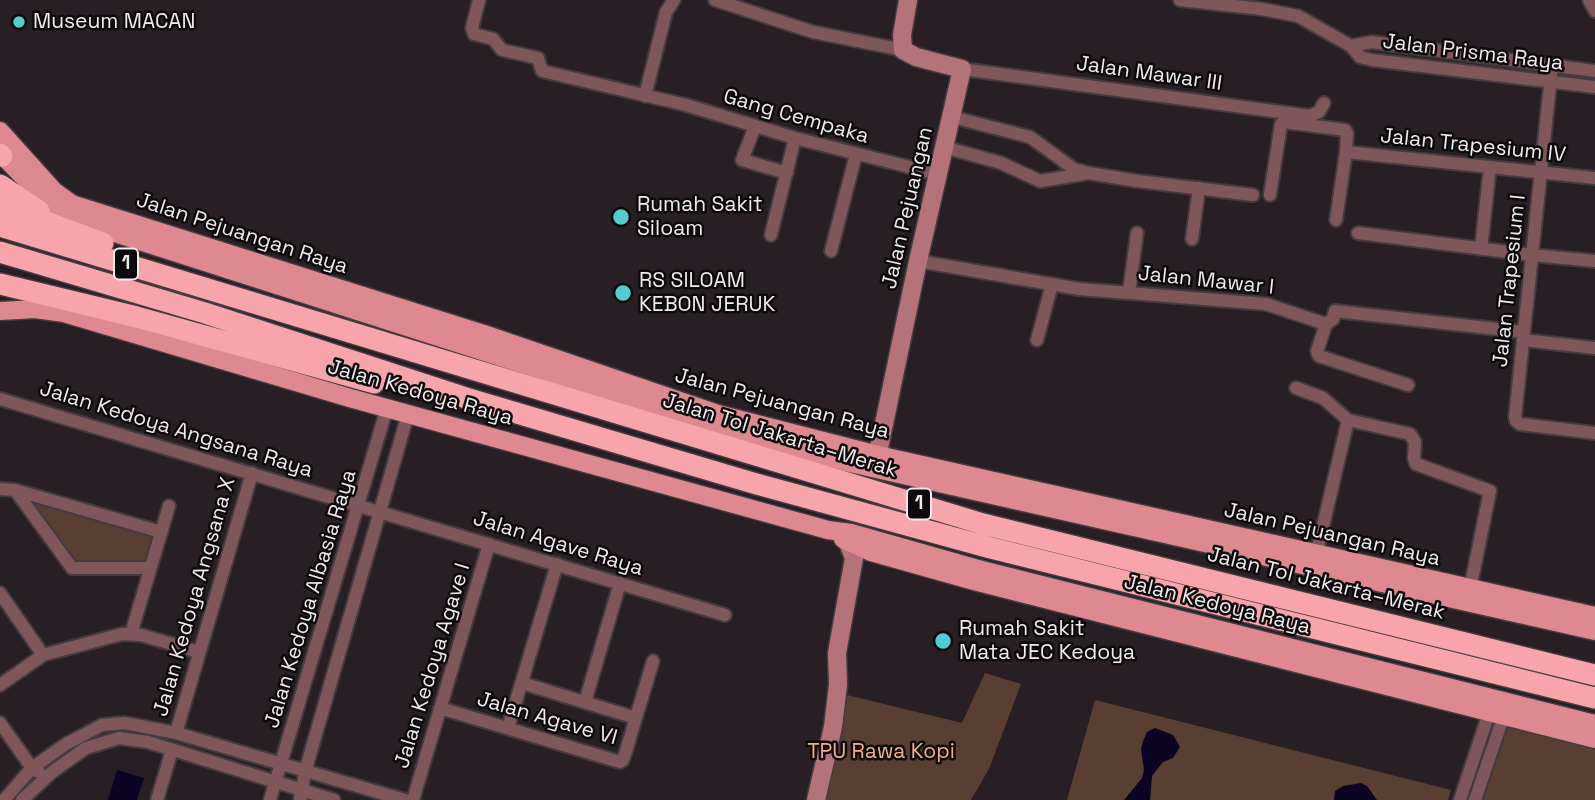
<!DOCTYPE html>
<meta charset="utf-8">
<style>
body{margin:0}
canvas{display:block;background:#271f23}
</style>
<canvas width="1595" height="800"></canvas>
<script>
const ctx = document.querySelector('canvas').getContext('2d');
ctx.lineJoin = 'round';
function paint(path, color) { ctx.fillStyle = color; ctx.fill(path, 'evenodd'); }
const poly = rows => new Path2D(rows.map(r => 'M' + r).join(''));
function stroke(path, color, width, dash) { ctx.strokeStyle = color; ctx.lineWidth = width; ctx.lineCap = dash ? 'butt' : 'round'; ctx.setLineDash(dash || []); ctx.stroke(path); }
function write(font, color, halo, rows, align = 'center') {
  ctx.font = font + ' "Space Grotesk",sans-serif'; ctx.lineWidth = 5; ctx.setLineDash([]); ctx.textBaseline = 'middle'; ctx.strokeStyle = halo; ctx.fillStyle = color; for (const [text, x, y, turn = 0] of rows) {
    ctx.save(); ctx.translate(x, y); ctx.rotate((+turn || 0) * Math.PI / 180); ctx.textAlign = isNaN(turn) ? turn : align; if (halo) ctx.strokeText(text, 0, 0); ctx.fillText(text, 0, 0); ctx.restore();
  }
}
paint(poly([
 [25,493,157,535,147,565,81,570],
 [985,673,1021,684,989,769,971,800,823,800,843,694,962,723],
 [1095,700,1451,790,1448,800,1067,800],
 [1508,727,1595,747,1595,800,1483,800]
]), '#593e32');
paint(poly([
 [1155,728,1173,735,1180,747,1173,758,1163,762,1152,776,1150,800,1124,800,1142,778,1144,770,1141,749,1143,741,1147,732],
 [117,770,144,778,137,800,108,800],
 [1361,783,1367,786,1377,800,1334,800,1335,791,1343,786]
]), '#0b0523');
const street = poly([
 [479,0,472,28,474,34,493,39,502,50,538,58,542,71,686,105,795,138,937,174],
 [715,0,813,32,903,50],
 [1180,0,1262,9,1298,16,1351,46,1360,57,1372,60,1595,87],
 [1589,0,1595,11],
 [1351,46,1372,42,1595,71],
 [1552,66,1515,417,1516,421,1520,424,1595,433],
 [962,69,1310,116,1319,112,1324,103],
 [645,96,666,12,674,0],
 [952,117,1030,137,1074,169,1088,173,1137,181,1253,195],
 [755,126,742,160,787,173],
 [944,147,1001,163,1040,181,1084,174],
 [1346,152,1595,178],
 [1270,195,1281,124,1284,122,1345,130,1347,133,1346,152,1336,220],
 [1358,233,1532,255,1595,261],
 [771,235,795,138],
 [1192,239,1199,188],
 [1481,249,1490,167],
 [831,251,856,154],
 [918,261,1079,289,1266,304,1326,324],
 [1129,292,1137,233],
 [1326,324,1333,319,1335,311,1524,332],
 [1326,324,1317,351,1319,356,1408,385],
 [1037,340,1052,284],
 [1523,340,1595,348],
 [1296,388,1323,398,1348,420],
 [0,399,725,615],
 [0,489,15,490,161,532],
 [15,490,72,568,150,568],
 [1315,560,1348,420,1410,434,1415,442,1414,458,1416,464,1490,491,1469,594],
 [0,593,43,655],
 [131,634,169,506],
 [522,683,636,718],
 [0,685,43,655,122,634,141,635,199,652],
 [585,702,620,583],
 [440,708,620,762,623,760,626,751,653,661],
 [0,723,32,768,39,772],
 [508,728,557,564],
 [176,733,252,473],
 [4,800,32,768,66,744,102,725,125,723,176,733,405,800],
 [22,800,52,772,86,748,119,738,148,742,334,800],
 [157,800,172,750],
 [270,800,387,408],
 [300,800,305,772,408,414],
 [413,800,489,544],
 [1460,800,1491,707],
 [1475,800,1506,709]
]);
const secondary = poly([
 [875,467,918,261,962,69,916,57,903,50,902,35,908,0],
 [816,800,833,727,838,685,837,653,854,558,848,543]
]);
const primary = poly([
 [0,131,54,191,72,204,484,334,718,414,878,455,1595,616],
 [0,153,52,206,74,220,715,426,850,463,1595,631],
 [0,311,35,309,64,313,350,398,828,530,851,533,978,569,1595,724],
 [843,539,871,552,974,581,1595,739]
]);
const highway = poly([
 [0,154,2,156],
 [0,185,39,211],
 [0,205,103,243],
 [0,226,983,524,1595,675],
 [0,252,205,313,466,398,753,483,991,548,1595,698],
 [0,284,137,317,374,383]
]);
stroke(street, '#433b3f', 16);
stroke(secondary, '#433b3f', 21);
stroke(primary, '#433b3f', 21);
stroke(highway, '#433b3f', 24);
stroke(street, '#7f5659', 12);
stroke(secondary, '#b47378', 18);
stroke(primary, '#de8990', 18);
stroke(highway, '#f7a5aa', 21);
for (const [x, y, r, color] of [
 [19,22,7,"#51ccd1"],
 [621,217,9,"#51ccd1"],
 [623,293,9,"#51ccd1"],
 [943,641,9,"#51ccd1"]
]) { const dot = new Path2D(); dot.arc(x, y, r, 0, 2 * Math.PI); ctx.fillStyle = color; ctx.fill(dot); stroke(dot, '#0d0a0c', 2.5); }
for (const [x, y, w] of [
 [126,264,24],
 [919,504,24]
]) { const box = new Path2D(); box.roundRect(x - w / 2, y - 15.5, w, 31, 5); ctx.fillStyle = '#0d0a0c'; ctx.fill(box); stroke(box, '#f0eaed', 2); }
write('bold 19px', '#f0eaed', null, [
 ["1",126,264],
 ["1",919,504]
]);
write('21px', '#f0eaed', '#0d0a0c', [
 ["Museum MACAN",33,22],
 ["Rumah Sakit",637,205],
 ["Siloam",637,229],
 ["RS SILOAM",639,281],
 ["KEBON JERUK",639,305],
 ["Rumah Sakit",959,629],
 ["Mata JEC Kedoya",959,653]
], 'left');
write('21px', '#f0eaed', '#0d0a0c', [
 ["Jalan Prisma Raya",1473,53,7],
 ["Jalan Mawar III",1149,74,8],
 ["Gang Cempaka",796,117,16],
 ["Jalan Trapesium IV",1473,146,6],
 ["Jalan Pejuangan",908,208,-77],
 ["Jalan Pejuangan Raya",242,234,18],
 ["Jalan Mawar I",1206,281,6],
 ["Jalan Trapesium I",1510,281,-84],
 ["Jalan Kedoya Raya",420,393,16],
 ["Jalan Pejuangan Raya",782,404,15],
 ["Jalan Kedoya Angsana Raya",176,430,17],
 ["Jalan Tol Jakarta–Merak",780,436,17],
 ["Jalan Pejuangan Raya",1332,535,13],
 ["Jalan Agave Raya",558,544,17],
 ["Jalan Tol Jakarta–Merak",1326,584,14],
 ["Jalan Kedoya Angsana X",195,597,-74],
 ["Jalan Kedoya Albasia Raya",311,599,-73],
 ["Jalan Kedoya Raya",1217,605,14],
 ["Jalan Kedoya Agave I",433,666,-73],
 ["Jalan Agave VI",547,719,16]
]);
write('21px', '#f3ae90', '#0d0a0c', [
 ["TPU Rawa Kopi",881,752]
]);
</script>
